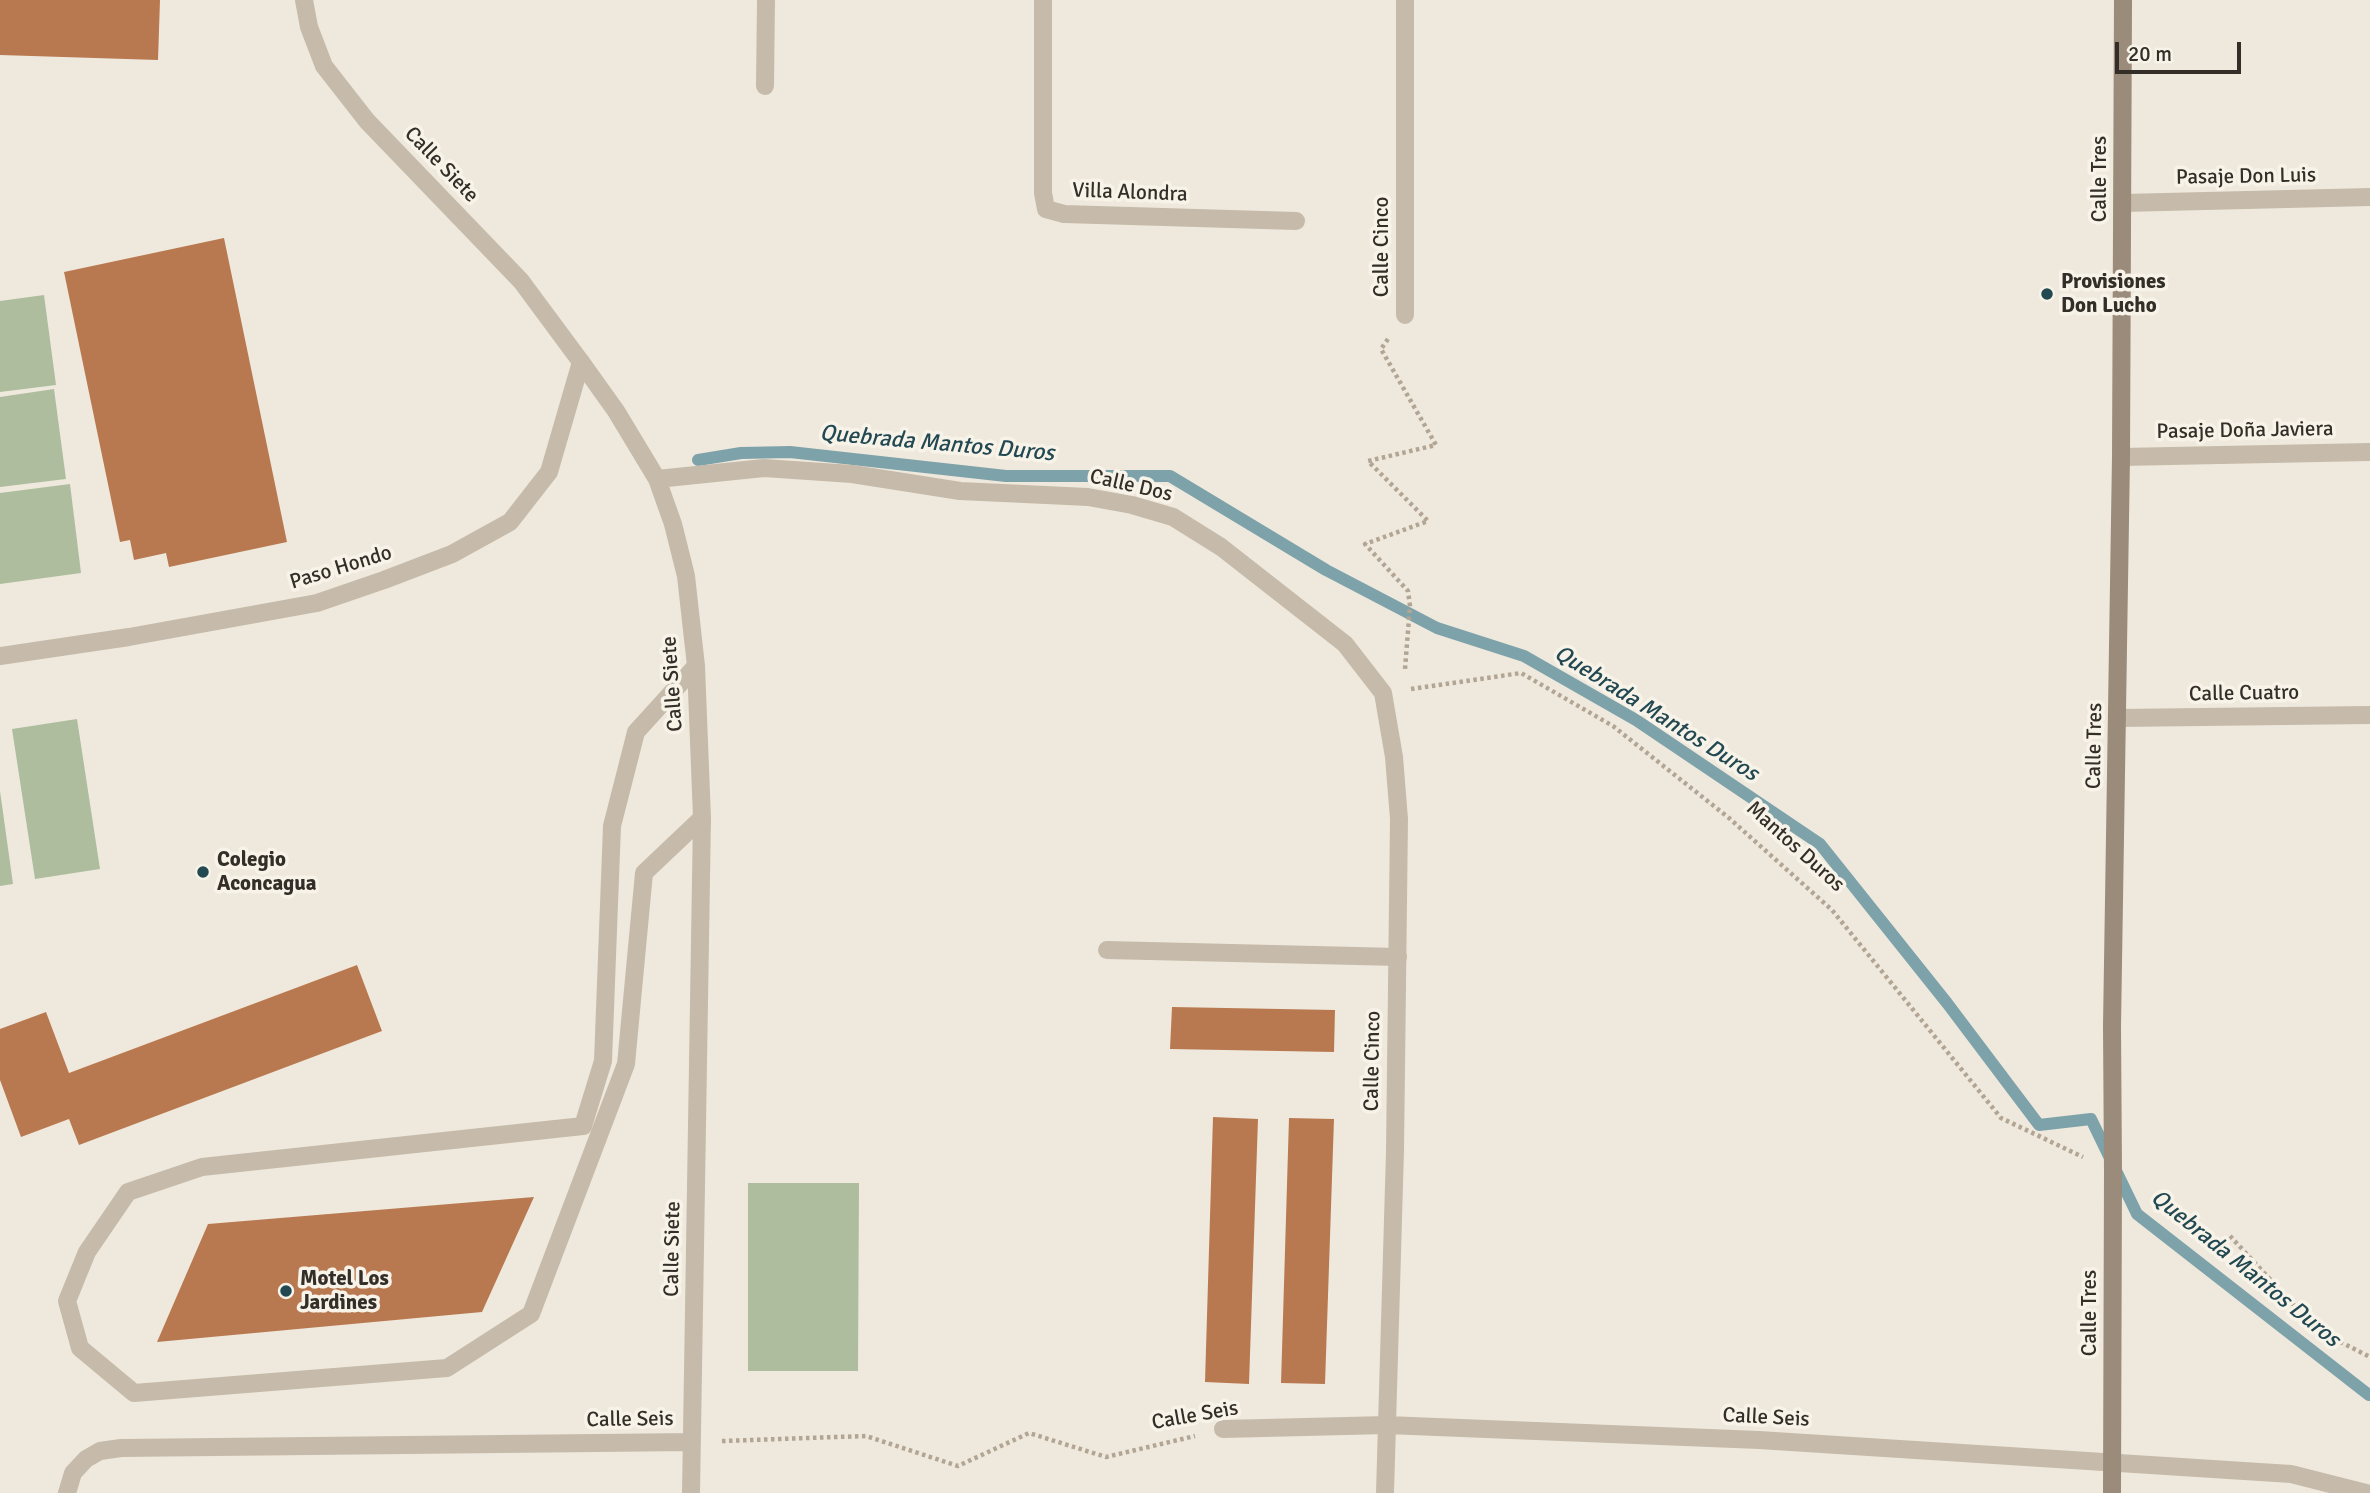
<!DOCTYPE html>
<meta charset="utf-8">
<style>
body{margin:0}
#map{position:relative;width:2370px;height:1493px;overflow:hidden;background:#efe9dd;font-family:Signika,sans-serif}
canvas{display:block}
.scale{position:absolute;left:2115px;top:42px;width:126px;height:32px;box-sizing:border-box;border:4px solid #342e29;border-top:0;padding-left:9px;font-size:21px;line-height:24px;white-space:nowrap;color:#342e29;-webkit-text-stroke:5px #f8f3e8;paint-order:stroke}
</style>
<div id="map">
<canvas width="2370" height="1493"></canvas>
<div class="scale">20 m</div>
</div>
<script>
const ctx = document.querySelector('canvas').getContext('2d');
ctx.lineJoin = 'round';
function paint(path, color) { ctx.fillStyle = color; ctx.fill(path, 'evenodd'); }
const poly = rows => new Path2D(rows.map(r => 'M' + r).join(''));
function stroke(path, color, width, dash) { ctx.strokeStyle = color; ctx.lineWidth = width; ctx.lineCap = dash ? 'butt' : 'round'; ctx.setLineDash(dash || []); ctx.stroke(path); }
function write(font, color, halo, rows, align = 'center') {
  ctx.font = font + ' Signika,sans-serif'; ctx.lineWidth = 7; ctx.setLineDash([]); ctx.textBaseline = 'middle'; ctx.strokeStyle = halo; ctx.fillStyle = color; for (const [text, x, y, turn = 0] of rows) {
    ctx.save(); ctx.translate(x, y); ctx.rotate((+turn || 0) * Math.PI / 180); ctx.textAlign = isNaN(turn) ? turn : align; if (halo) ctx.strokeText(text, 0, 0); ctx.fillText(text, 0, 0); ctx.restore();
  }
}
paint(poly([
 [44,295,56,385,0,392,0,301],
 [54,389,66,479,0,487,0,397],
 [70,484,81,573,0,584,0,493],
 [77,719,100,869,35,879,12,729],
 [0,791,13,884,0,886],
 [748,1183,859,1183,858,1371,748,1371]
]), '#aebd9e');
stroke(poly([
 [698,460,741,453,790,452,1006,476,1170,476,1326,570,1437,628,1524,656,1636,720,1820,844,1947,1003,2039,1125,2091,1119,2137,1214,2369,1395]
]), '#7ea2aa', 12);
paint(poly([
 [0,0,160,0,158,60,0,55],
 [224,238,287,542,169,567,166,553,134,560,130,540,120,542,64,272],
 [357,965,382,1031,79,1145,69,1119,21,1137,0,1080,0,1029,46,1012,69,1073],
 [1172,1007,1335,1010,1334,1052,1170,1049],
 [1213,1117,1258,1119,1249,1384,1205,1382],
 [1289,1118,1334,1119,1325,1384,1281,1383],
 [534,1197,482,1312,157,1342,208,1224]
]), '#b97950');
stroke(poly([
 [1388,339,1381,349,1436,445,1368,461,1428,521,1365,544,1408,591,1410,606,1405,669],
 [1411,689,1521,673,1613,726,1729,818,1832,910,2001,1118,2083,1157],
 [2230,1236,2317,1330,2370,1357],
 [722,1441,866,1436,958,1466,1029,1433,1106,1457,1195,1436]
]), '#b2a594', 4.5, [3.5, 3.5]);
stroke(poly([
 [696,666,636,732,612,826,603,1061,583,1126,202,1167,128,1192,87,1252,67,1301,80,1348,134,1393,447,1368,531,1314,626,1064,644,873,702,818],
 [1107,950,1398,957]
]), '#c6bbaa', 18);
stroke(poly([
 [1043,0,1043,193,1046,209,1064,214,1296,221],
 [1405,0,1405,315],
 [765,86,766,0],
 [2123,203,2370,197],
 [581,362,616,411,657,479,673,524,686,576,696,666,702,818,691,1493],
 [2121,457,2370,452],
 [657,479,764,468,852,474,960,491,1088,497,1132,505,1173,517,1221,547,1345,644,1383,693,1394,757,1399,819,1395,1151,1385,1493],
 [2118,718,2370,715],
 [1223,1429,1387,1425,1759,1440,2291,1474,2366,1493],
 [67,1493,73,1473,86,1459,100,1451,121,1448,692,1442]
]), '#c6bbaa', 18);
stroke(poly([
 [0,656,129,637,317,603,384,580,452,554,510,522,549,472,581,362,521,281,367,121,324,66,309,27,304,0]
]), '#c6bbaa', 18);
stroke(poly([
 [2112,1493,2113,1172,2112,1026,2121,457,2123,0]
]), '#9a8b7b', 18);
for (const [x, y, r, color] of [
 [2047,294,7,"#224852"],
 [203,872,7,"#224852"],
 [286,1291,7,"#224852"]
]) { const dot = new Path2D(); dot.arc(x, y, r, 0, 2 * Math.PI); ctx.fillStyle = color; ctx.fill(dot); stroke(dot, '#f8f3e8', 2.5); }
write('21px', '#342e29', '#f8f3e8', [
 ["Calle Siete",441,165,46],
 ["Pasaje Don Luis",2246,177,-1],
 ["Calle Tres",2100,179,-90],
 ["Villa Alondra",1130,193,2],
 ["Calle Cinco",1382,247,-90],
 ["Pasaje Doña Javiera",2245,431,-1],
 ["Calle Dos",1131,486,13],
 ["Paso Hondo",341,568,-17],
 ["Calle Siete",673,684,-94],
 ["Calle Cuatro",2244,694,-1],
 ["Calle Tres",2095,746,-89],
 ["Mantos Duros",1795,847,42],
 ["Calle Cinco",1373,1061,-89],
 ["Calle Siete",673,1249,-89],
 ["Calle Tres",2090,1313,-90],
 ["Calle Seis",1195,1416,-10],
 ["Calle Seis",1766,1418,3],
 ["Calle Seis",630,1420,-1]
]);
write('bold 21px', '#342e29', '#f8f3e8', [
 ["Provisiones",2061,282],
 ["Don Lucho",2061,306],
 ["Colegio",217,860],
 ["Aconcagua",217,884],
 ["Motel Los",300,1279],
 ["Jardines",300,1303]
], 'left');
write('italic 23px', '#224852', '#f8f3e8', [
 ["Quebrada Mantos Duros",937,444,5],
 ["Quebrada Mantos Duros",1656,714,32],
 ["Quebrada Mantos Duros",2245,1269,39]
]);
</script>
